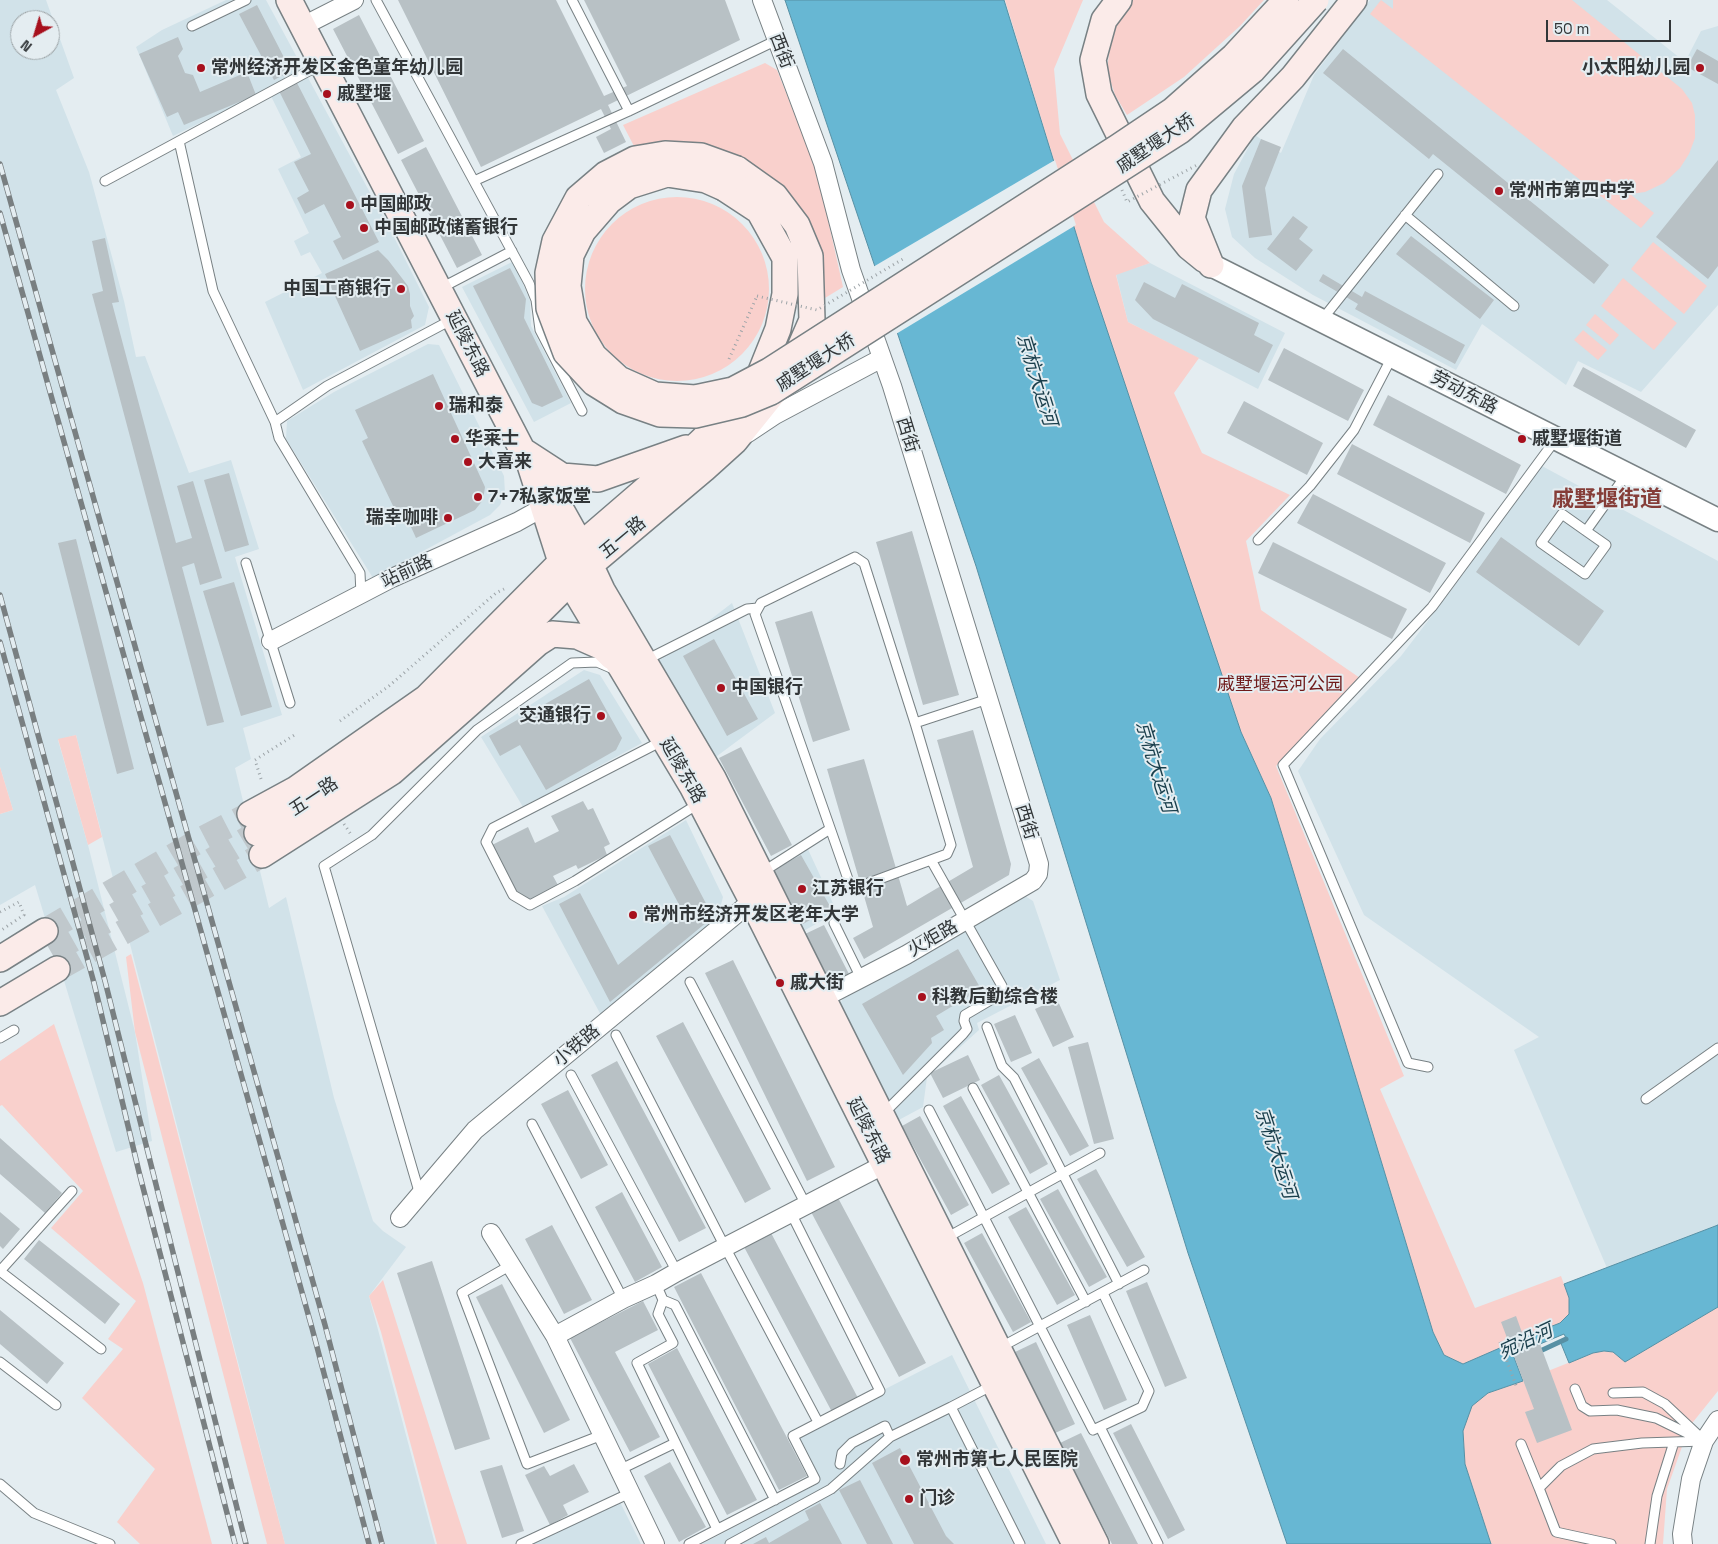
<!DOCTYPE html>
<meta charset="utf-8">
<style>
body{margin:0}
#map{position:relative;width:1718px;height:1544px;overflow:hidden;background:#e4edf1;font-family:"Space Grotesk",sans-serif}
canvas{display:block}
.north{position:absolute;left:10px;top:10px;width:50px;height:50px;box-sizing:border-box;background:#e4edf1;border:1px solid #9da4a7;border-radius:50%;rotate:219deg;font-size:14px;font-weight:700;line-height:20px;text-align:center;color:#323638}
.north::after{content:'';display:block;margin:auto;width:18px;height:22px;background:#a7101d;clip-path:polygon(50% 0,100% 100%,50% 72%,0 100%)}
.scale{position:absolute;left:1546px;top:20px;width:125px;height:22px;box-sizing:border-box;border:2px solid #323638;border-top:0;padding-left:6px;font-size:15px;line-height:18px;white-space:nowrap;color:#323638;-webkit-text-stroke:4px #e4edf1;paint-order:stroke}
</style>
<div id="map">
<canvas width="1718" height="1544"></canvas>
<div class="north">N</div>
<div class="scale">50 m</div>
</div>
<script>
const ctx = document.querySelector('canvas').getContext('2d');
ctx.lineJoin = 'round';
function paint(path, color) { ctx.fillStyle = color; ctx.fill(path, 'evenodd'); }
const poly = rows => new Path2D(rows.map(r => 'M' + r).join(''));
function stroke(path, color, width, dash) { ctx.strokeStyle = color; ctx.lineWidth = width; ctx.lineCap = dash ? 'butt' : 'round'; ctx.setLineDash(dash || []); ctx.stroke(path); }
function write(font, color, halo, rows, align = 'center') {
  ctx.font = font + ' "Space Grotesk","Noto Sans SC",sans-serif'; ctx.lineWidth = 4; ctx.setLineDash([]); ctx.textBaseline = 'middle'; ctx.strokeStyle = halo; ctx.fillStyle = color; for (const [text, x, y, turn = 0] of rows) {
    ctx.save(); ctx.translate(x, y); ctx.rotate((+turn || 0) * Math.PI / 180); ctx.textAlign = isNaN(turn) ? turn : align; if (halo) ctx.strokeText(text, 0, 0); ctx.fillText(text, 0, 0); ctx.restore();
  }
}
paint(poly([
 [0,0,46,0,74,78,56,90,89,172,124,301,136,357,145,356,189,473,231,460,259,549,235,557,282,715,243,728,251,759,235,768,269,908,286,897,334,1098,373,1221,383,1231,406,1247,369,1296,435,1544,285,1544,76,735,58,740,88,845,135,1032,152,1141,116,1152,35,885,0,905,0,814,13,810,0,767],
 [20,20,50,20,50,50,20,50],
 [226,0,266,0,395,239,429,307,425,325,303,390,265,302,322,273,310,252,301,256,294,241,309,233,278,169,301,157,268,90,173,136,136,47,162,30],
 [1370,0,1607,0,1685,62,1701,31,1718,26,1718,305,1641,392,1578,361,1566,385,1482,324,1456,370,1313,295,1255,258,1232,237,1225,209,1234,174,1255,135,1281,153,1314,75],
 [514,261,530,301,531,326,571,403,534,422,462,287],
 [1150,263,1285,333,1258,389,1128,322,1116,274],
 [428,344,439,345,504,476,505,493,500,505,490,515,373,578,286,439,287,421,334,392],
 [1542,466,1718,561,1718,1225,1607,1268,1514,1050,1539,1037,1364,915,1298,771,1320,739,1401,656,1450,592],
 [732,603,775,713,713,759,658,660],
 [584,670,600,675,642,743,523,807,481,737],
 [686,820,723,897,716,924,602,1017,542,906,564,897],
 [806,845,837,912,800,933,767,866],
 [1025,896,1033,901,1060,980,977,1023,979,1030,927,1077,923,1107,895,1122,839,1007,842,1000,849,994,914,961],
 [952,1355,1046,1544,702,1544,817,1484,793,1436],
 [618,1498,641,1544,520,1544]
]), '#d1e2e9');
paint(poly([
 [1005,0,1083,0,1054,69,1060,134,1104,222,1150,263,1116,275,1128,322,1199,358,1174,393,1202,453,1290,495,1246,541,1261,610,1360,678,1276,766,1404,1076,1380,1089,1475,1308,1561,1276,1569,1298,1570,1314,1560,1323,1463,1364,1444,1355,1433,1332,1271,798,1241,732,1091,282],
 [1130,0,1264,0,1240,26,1184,77,1127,115,1115,95,1107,70,1113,23],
 [1381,0,1393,9,1393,0,1572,0,1682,89,1692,103,1695,115,1695,138,1689,154,1680,168,1664,183,1645,192,1630,194,1654,213,1641,228,1370,14],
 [765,63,777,70,817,171,843,287,825,298,816,245,797,205,762,171,720,149,677,143,635,148,623,125],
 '585 289a92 92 0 1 1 184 0a92 92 0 1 1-184 0Z',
 [1653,242,1707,286,1684,314,1631,269],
 [1623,278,1677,323,1654,350,1601,306],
 [1595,314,1619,335,1610,345,1586,325],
 [1583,330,1607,350,1598,360,1574,340],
 [76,735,102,837,88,845,58,739],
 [0,767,13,810,0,814],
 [131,954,239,1369,285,1544,267,1544,135,1032,126,957],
 [54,1024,143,1283,212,1544,140,1544,117,1522,155,1469,82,1398,123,1349,108,1339,136,1301,51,1228,83,1191,2,1105,0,1106,0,1061],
 [383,1280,445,1476,467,1544,437,1544,381,1332,369,1296],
 [1718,1307,1718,1391,1689,1427,1667,1489,1663,1544,1491,1544,1465,1464,1463,1431,1471,1406,1488,1393,1523,1381,1593,1353,1604,1351,1613,1352,1625,1362]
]), '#f9d0cc');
const water = poly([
 [785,0,1004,0,1091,282,1241,732,1271,798,1433,1332,1444,1355,1463,1364,1509,1344,1523,1381,1488,1393,1472,1406,1463,1431,1465,1464,1491,1544,1287,1544,1188,1253,976,566,785,0],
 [1718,1225,1718,1307,1625,1362,1613,1352,1604,1351,1593,1353,1569,1363,1560,1341,1566,1338,1564,1334,1528,1349,1524,1337,1560,1323,1569,1314,1569,1298,1564,1284,1718,1225]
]);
paint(water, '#67b7d3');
stroke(water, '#5790a4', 1);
paint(poly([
 [1055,160,1076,225,896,334,873,267]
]), '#e4edf1');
stroke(poly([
 [1538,1352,1566,1339]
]), '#5790a4', 5);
paint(poly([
 [398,0,556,0,604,96,627,86,584,0,725,0,740,40,608,105,626,142,604,153,596,137,611,129,601,109,481,167],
 [257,5,291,71,274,80,239,14],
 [359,15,424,141,398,154,333,29],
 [178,37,183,49,178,56,185,73,193,75,200,92,247,72,256,95,184,125,178,112,167,117,139,54],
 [1343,49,1609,265,1594,284,1433,154,1429,159,1323,73],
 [1697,49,1718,61,1718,84,1687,67],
 [296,81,379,242,343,260,333,241,341,237,324,204,305,214,297,198,309,191,294,162,311,154,279,91],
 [1261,139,1281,147,1265,188,1272,235,1249,238,1242,186],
 [426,147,482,255,457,268,401,160],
 [1718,160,1718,266,1708,279,1656,237],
 [1293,216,1308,227,1299,239,1313,250,1296,271,1267,249],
 [1411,236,1494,300,1480,319,1396,254],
 [105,238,119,302,112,303,176,543,192,538,177,486,193,481,222,578,200,585,194,563,182,567,224,722,207,726,92,294,103,291,92,241],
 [378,250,388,260,408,286,410,294,410,306,414,316,411,320,412,328,360,351,325,274],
 [510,268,526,299,524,318,563,397,542,407,532,403,473,286],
 [1323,274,1362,297,1365,291,1465,345,1455,364,1355,309,1358,304,1319,281],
 [1144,282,1175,298,1182,284,1259,323,1254,335,1273,345,1259,373,1153,319,1135,300],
 [1284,348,1364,390,1348,421,1268,380],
 [1583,367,1696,430,1686,448,1573,386],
 [433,374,485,487,483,500,475,510,416,538,402,507,395,510,362,441,368,438,355,410],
 [1388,395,1521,465,1506,494,1373,425],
 [1244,401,1323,443,1307,475,1227,433],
 [1352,444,1485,513,1470,543,1337,474],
 [229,473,249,545,225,552,204,480],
 [1313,494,1446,563,1430,593,1297,523],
 [912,531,959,695,923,705,876,542],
 [1501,537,1604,611,1579,646,1476,572],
 [76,539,134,769,117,774,58,543],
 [1273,542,1407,609,1392,639,1258,573],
 [234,582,272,707,241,716,203,591],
 [812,611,850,730,813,742,775,622],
 [714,639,758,719,727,736,683,656],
 [589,679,622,738,616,750,546,790,520,745,500,756,489,736],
 [973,730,1011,864,1009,875,864,959,853,938,873,927,827,769,864,759,907,906,973,867,937,740],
 [741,747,792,845,771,856,719,758],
 [583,801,588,810,593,808,610,844,604,847,607,855,578,869,576,865,553,876,559,887,529,901,515,892,492,845,528,827,535,843,559,831,551,816],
 [670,835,711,913,707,922,610,1002,559,904,580,893,618,965,683,912,648,846],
 [801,855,831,908,803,924,773,870],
 [824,925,850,976,830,986,805,934],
 [958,949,981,989,936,1016,944,1030,931,1038,932,1043,903,1075,862,1004],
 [733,960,835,1167,807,1181,705,973],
 [1057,999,1074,1037,1053,1047,1035,1009],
 [1015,1015,1032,1053,1011,1062,994,1024],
 [683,1022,771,1189,745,1203,656,1036],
 [1088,1042,1114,1139,1094,1144,1068,1047],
 [968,1055,980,1080,943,1098,930,1073],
 [1039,1058,1089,1146,1070,1156,1021,1068],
 [617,1061,706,1228,679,1242,591,1075],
 [999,1075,1048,1164,1030,1174,981,1085],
 [568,1090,608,1165,581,1179,541,1104],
 [961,1096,1010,1184,992,1194,943,1106],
 [920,1116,969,1205,951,1215,902,1126],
 [0,1138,62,1193,45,1213,0,1174],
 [1096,1169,1145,1257,1127,1267,1077,1179],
 [1058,1189,1107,1277,1089,1287,1040,1199],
 [622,1192,662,1267,635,1282,595,1207],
 [837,1196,926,1363,899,1377,810,1210],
 [1026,1207,1075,1295,1057,1305,1008,1217],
 [0,1212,20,1229,3,1249,0,1246],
 [552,1225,592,1300,564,1314,525,1239],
 [770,1231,858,1398,832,1412,743,1245],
 [982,1233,1031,1322,1013,1332,964,1243],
 [39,1240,120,1304,105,1324,24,1259],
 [432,1261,490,1439,455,1450,397,1273],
 [701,1273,807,1476,779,1490,674,1287],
 [1147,1282,1187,1378,1165,1387,1126,1291],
 [502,1284,570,1420,544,1433,476,1297],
 [643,1301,658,1330,615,1352,660,1437,630,1452,570,1338],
 [0,1310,64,1363,47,1384,0,1344],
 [1090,1315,1127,1400,1104,1410,1067,1325],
 [1516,1316,1528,1349,1540,1344,1572,1430,1537,1443,1525,1412,1534,1409,1501,1322],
 [1036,1342,1075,1424,1053,1434,1015,1352],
 [677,1348,757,1500,727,1515,648,1364],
 [1131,1424,1185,1530,1168,1539,1113,1433],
 [1081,1433,1138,1544,1112,1544,1060,1443],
 [900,1448,946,1536,954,1544,914,1544,872,1463],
 [670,1462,706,1527,679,1542,644,1476],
 [574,1464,589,1492,563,1505,568,1515,550,1525,525,1475,544,1466,550,1476],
 [502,1465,524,1531,502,1538,480,1471],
 [860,1480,893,1544,867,1544,839,1490],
 [820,1503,842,1544,753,1544,766,1537,769,1543,809,1520,805,1511]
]), '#b8c1c5');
stroke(poly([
 [45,931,202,839,250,814],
 [51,952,206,864,257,833],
 [57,969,262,855]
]), '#c0c8cc', 25, [25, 12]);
const service = poly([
 [376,0,529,283,536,300,540,330,582,411],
 [572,0,629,111],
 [192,26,246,0],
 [179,141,213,291,275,422,279,438,360,573,361,594],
 [105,181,320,65],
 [474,181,629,111,777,40],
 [1405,215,1514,306],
 [441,288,512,251],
 [1321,321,1438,174],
 [275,422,327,386,453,319],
 [1586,531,1606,545,1585,574,1541,543,1562,514,1586,531,1626,475],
 [1258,540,1310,486,1354,430,1392,357],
 [855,557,864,563,915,723,951,845,947,854,858,887,849,882,755,614,761,603,855,557],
 [246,563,290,703],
 [646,660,747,609,758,608],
 [915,723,988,699],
 [662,741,493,828,486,842,513,895,530,905,575,881,698,804],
 [761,873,830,829],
 [834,923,861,978],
 [690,982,806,1205],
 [987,1027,1002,1066,1014,1078,1119,1284],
 [616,1035,725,1247,818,1422],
 [0,1038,14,1030],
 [1428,1067,1408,1063,1283,765,1432,607,1556,439],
 [571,1075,677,1272],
 [973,1088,1086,1302],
 [1646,1099,1718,1048],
 [929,1110,1093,1430,1142,1407,1149,1391,1103,1293],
 [884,1113,963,1034,967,1029,964,1021,965,1015,999,995,1002,986,931,860],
 [532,1124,623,1299],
 [72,1191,0,1271,101,1349],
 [420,1195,324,866,372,835,477,730,572,663,597,662,611,668],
 [946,1238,1100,1153],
 [511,1265,462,1293,527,1464,602,1435],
 [656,1284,663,1300,658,1314,673,1343,637,1363,717,1529],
 [663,1300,675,1305,775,1500],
 [1001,1347,1144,1270],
 [0,1362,56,1405],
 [1575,1389,1582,1406,1590,1411,1617,1410,1656,1418,1701,1440],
 [1613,1393,1643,1392,1665,1404,1698,1435],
 [951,1407,993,1385],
 [1100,1427,1158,1544],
 [1521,1444,1539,1488],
 [840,1464,842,1453,852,1443,885,1426,890,1437,951,1407,1020,1544],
 [619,1470,675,1443],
 [0,1484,34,1513,110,1544],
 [521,1544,630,1493],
 [689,1544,815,1479,793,1436,880,1391,791,1213],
 [730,1544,831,1489,890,1437],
 [1611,1544,1556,1532,1539,1488,1561,1466,1593,1449,1642,1443,1704,1441],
 [1650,1544,1657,1496,1674,1442]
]);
const minor = poly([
 [762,0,823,163,851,270,892,386,1039,864,1038,874,1033,881,906,955,823,998],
 [303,26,354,0],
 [748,433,775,415,882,358],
 [271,641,392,578,517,522,544,507],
 [400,1218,475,1130,752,901,761,897],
 [491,1233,555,1336],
 [655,1544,555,1336,623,1299,656,1284,677,1272,893,1160],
 [1683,1544,1682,1534,1691,1479,1704,1441,1718,1420]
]);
const tertiary = poly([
 [1211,265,1718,520]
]);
const secondary = poly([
 [289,0,530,465,561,562,570,582,692,786,752,901,1075,1544],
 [1119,0,1104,20,1093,60,1099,94,1152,201,1189,247,1205,260],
 [1211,265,1192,218,1199,190,1244,128,1293,77,1354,0],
 [522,450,562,476,598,479,686,448],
 [546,488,558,504,581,545,602,590,713,778,1096,1544],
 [250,814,296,789,426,698,561,562,698,444,723,420,760,374,778,329,785,294,785,258,759,211,724,188],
 [257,833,300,807,442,709,570,582,704,469,735,441,788,375,812,320,810,256,797,225,775,196,737,169],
 [262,855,392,772,538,643,552,634,577,636,602,647,612,657],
 [0,959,45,931],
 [0,1003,57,969]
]);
stroke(service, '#788184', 11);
stroke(minor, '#788184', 20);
stroke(tertiary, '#788184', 25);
stroke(secondary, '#788184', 28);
stroke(poly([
 [729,359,757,296],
 [340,721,389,686,496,593,504,589],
 [261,779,255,760,296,734],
 [344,824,352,836],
 [0,912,19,902,24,915,0,931],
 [1500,1342,1517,1388]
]), '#9da4a8', 3, [1, 4]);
stroke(service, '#fff', 9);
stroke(minor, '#fff', 18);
stroke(tertiary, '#fff', 22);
stroke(secondary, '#fbebe9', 25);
const rail = poly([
 [0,164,325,1325,382,1544],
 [0,213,312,1328,369,1544],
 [0,595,105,981,246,1544],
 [0,642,94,983,139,1172,235,1544]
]);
stroke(rail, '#797f81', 5.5);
stroke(rail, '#e4edf1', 4, [11]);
const secondaryBridge = poly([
 [737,169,701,156,665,154,635,159,606,174,578,198,555,241,548,273,549,308,566,353,594,383,623,401,660,414,695,415,742,404,771,392,1180,131,1253,70,1316,0],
 [724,188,706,180,667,174,629,186,609,201,583,231,571,255,568,286,574,322,594,356,619,379,655,395,695,398,733,390,769,371,1118,147,1173,110,1234,56,1286,0]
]);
stroke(secondaryBridge, '#788184', 28, []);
stroke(poly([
 [1122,190,1127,202,1197,165],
 [757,296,817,310,903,259]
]), '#9da4a8', 3, [1, 4]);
stroke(secondaryBridge, '#fbebe9', 25);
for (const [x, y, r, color] of [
 [201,68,5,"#a7101d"],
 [1700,68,5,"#a7101d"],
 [327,94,5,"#a7101d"],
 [1499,191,5,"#a7101d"],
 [350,205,5,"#a7101d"],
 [364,228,5,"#a7101d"],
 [401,289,5,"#a7101d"],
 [439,406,5,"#a7101d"],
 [455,439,5,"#a7101d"],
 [1522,439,5,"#a7101d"],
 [468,462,5,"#a7101d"],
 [478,497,5,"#a7101d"],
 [448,518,5,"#a7101d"],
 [721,688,5,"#a7101d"],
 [601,716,5,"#a7101d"],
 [802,889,5,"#a7101d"],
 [633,915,5,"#a7101d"],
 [780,983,5,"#a7101d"],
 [922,997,5,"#a7101d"],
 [905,1460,6,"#a7101d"],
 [909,1499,5,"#a7101d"]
]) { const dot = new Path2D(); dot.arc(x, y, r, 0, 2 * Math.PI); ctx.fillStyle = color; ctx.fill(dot); stroke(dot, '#e4edf1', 2); }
write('18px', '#323638', '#e4edf1', [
 ["西街",781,51,69],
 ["戚墅堰大桥",1156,144,-34],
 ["延陵东路",467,344,63],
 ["戚墅堰大桥",816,363,-33],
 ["劳动东路",1464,393,27],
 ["西街",907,435,73],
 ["五一路",623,538,-40],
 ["站前路",407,572,-25],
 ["延陵东路",682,771,60],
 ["五一路",314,797,-34],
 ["西街",1026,822,73],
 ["火炬路",933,939,-30],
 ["小铁路",577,1046,-40],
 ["延陵东路",868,1131,63]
]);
write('bold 18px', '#323638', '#e4edf1', [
 ["常州经济开发区金色童年幼儿园",211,68],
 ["小太阳幼儿园",1690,68,"right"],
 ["戚墅堰",337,94],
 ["常州市第四中学",1509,191],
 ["中国邮政",360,205],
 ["中国邮政储蓄银行",374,228],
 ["中国工商银行",391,289,"right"],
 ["瑞和泰",449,406],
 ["华莱士",465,439],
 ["戚墅堰街道",1532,439],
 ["大喜来",478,462],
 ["7+7私家饭堂",488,497],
 ["瑞幸咖啡",438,518,"right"],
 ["中国银行",731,688],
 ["交通银行",591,716,"right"],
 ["江苏银行",812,889],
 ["常州市经济开发区老年大学",643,915],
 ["戚大街",790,983],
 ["科教后勤综合楼",932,997],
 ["常州市第七人民医院",916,1460],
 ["门诊",919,1499]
], 'left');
write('18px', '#6f1a1a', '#e4edf1', [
 ["戚墅堰运河公园",1280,685]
]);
write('italic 19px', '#193e4b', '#e4edf1', [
 ["京杭大运河",1036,380,73],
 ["京杭大运河",1155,767,73],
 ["京杭大运河",1275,1153,72],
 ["宛沿河",1526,1342,-25]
]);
write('bold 22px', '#853d38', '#e4edf1', [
 ["戚墅堰街道",1607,500]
]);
</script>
